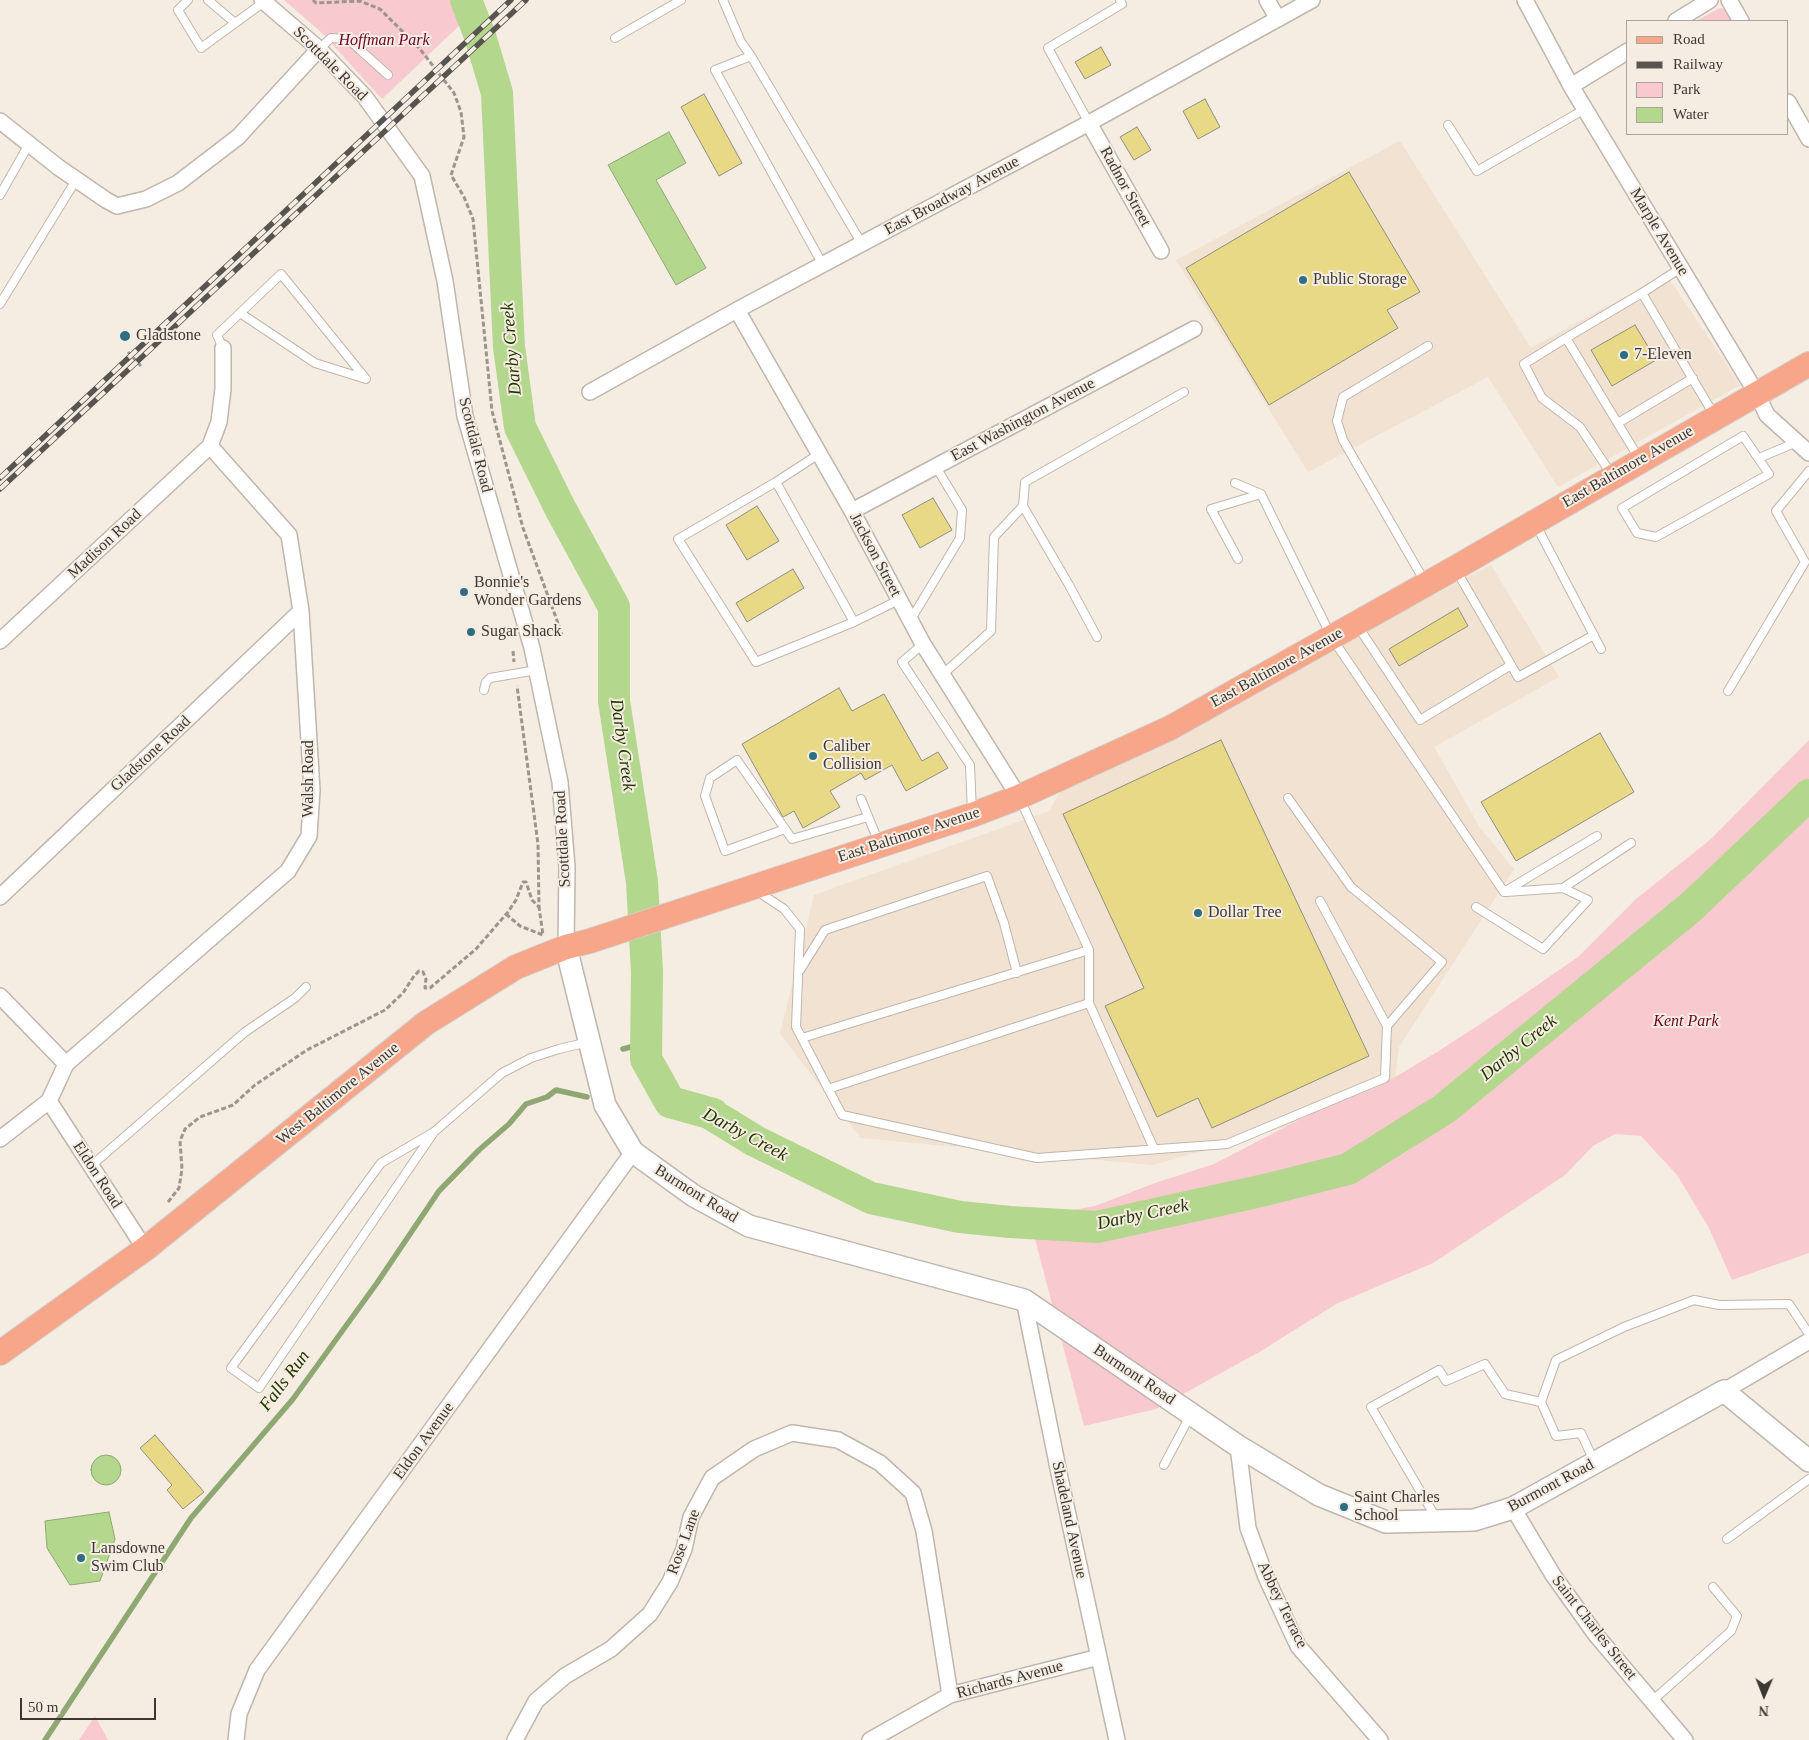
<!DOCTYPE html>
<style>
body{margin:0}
#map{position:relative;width:1809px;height:1740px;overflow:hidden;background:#f5ece2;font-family:Georgia,serif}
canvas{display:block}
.legend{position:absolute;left:1626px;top:20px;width:162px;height:115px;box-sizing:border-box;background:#f5ece2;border:1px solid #aba49d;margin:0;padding:6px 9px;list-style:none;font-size:15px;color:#3c3935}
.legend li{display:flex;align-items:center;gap:10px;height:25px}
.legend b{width:25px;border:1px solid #aba49d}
.north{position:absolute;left:1739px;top:1670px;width:50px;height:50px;-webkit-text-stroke:4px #f5ece2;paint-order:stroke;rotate:181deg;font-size:14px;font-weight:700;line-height:20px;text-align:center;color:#3c3935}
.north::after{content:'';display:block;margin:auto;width:18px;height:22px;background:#3c3935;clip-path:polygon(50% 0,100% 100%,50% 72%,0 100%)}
.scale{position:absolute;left:20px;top:1698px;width:136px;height:22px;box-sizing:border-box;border:2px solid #3c3935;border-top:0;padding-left:6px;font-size:15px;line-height:18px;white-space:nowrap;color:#3c3935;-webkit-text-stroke:4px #f5ece2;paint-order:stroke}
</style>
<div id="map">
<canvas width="1809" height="1740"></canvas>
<ul class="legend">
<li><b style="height:6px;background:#f7a689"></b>Road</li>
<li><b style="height:6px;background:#585450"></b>Railway</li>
<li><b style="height:14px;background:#f9c9d0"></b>Park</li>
<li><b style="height:14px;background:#b3d78d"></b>Water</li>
</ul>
<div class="north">N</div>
<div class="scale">50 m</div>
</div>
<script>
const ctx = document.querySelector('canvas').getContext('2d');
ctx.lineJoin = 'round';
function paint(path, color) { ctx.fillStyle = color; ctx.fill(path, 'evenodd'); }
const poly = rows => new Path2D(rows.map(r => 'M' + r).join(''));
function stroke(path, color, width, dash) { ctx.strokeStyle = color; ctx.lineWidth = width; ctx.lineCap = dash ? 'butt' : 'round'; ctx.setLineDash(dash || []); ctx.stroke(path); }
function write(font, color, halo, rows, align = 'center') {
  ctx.font = font + ' Georgia,serif'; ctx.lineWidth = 4; ctx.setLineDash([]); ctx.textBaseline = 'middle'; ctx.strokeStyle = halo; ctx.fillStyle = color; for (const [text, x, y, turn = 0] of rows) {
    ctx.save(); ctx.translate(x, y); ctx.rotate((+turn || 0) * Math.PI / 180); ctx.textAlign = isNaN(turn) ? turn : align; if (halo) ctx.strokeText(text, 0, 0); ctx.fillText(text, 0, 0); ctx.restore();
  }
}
paint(poly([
 [1400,141,1531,348,1666,274,1740,385,1558,487,1488,377,1308,472,1176,260],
 [1491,565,1559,677,1434,747,1480,828,1514,869,1399,1047,1393,1096,1153,1165,861,1138,780,1034,814,895,1049,811,1060,792]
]), '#f1e2d2');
paint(poly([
 [284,0,450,0,462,23,382,99,322,33],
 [1720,8,1727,10,1733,21,1696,21],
 [1809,740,1809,1253,1732,1280,1709,1228,1677,1175,1641,1136,1615,1134,1593,1146,1565,1175,1433,1263,1336,1304,1261,1351,1156,1409,1084,1426,1029,1216,1047,1215,1095,1206,1155,1183,1214,1164,1320,1109,1380,1086,1437,1052,1485,1021,1578,957,1636,899,1711,839],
 [95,1716,108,1740,79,1740]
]), '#f9c9d0');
const water = poly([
 [669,132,686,163,656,180,706,268,676,285,608,165,669,132],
 '91 1470a15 15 0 1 1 30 0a15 15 0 1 1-30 0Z',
 [109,1512,115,1539,100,1581,70,1585,47,1548,45,1521,109,1512]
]);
paint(water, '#b3d78d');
stroke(water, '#8fa873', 1);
stroke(poly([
 [623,1049,646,1043],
 [45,1740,191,1518,293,1399,377,1283,439,1191,479,1150,509,1124,526,1104,547,1097,556,1090,587,1097]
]), '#8fa873', 5.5);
stroke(poly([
 [466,0,480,36,497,93,509,347,520,427,560,508,614,607,614,701,642,882,647,972,646,1059,670,1102,713,1114,711,1114,755,1141,871,1198,960,1217,1010,1222,1097,1227,1265,1190,1348,1169,1444,1109,1691,907,1809,795]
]), '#b3d78d', 32);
const building = poly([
 [1101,47,1111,65,1085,79,1075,62,1101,47],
 [704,94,742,163,719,176,681,107,704,94],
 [1205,99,1220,127,1198,139,1183,111,1205,99],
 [1137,127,1151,150,1134,160,1120,137,1137,127],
 [1349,172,1420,292,1387,310,1398,328,1269,405,1186,268,1349,172],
 [1635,325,1656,360,1612,386,1591,350,1635,325],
 [933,498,952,530,920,548,902,515,933,498],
 [757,506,779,541,747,560,726,525,757,506],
 [793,569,804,588,747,622,736,603,793,569],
 [1458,608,1468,626,1399,666,1389,649,1458,608],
 [839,688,852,711,884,694,922,761,938,752,948,768,906,791,892,765,865,780,861,773,830,791,840,807,803,828,794,811,783,817,742,744,839,688],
 [1600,733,1634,792,1516,861,1481,802,1600,733],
 [1221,740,1369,1056,1212,1128,1198,1098,1157,1117,1105,1006,1144,988,1063,814,1221,740],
 [155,1435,204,1492,183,1509,167,1490,172,1485,140,1448,155,1435]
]);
paint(building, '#e7d985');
stroke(building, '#908e83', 1);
const lane = poly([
 [188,0,178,10,201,48,264,2],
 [208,0,235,23],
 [723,0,741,42,751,56],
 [615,38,681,0],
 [319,49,331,38,348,39,388,75],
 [1089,123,1048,48,1122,4,1120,0],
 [1448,125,1477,171,1585,109],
 [0,195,29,144],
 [823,265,715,70,751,56,862,244],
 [1642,293,1681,268],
 [0,304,76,180],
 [240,313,315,363,366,379],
 [1566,338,1524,364,1542,398,1580,427,1612,475],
 [223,348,217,335,281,274,366,379],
 [1618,423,1693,378],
 [1743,436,1769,474,1656,537,1637,533,1622,508,1743,436],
 [819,454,776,482,854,622,899,600],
 [1759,458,1797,442],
 [1640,460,1566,338,1642,293,1714,415],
 [776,482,678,539,756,662,854,622],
 [1235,483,1261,494,1332,638,1504,892,1597,836],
 [1023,506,1069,585,1097,637],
 [1536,525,1601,649],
 [1238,559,1211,509,1261,494],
 [1456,570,1518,677,1594,635],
 [1425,582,1343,440,1337,421,1343,397,1428,346],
 [910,621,960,538,962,510,936,467],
 [1357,625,1420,720,1511,665],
 [923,644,902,662,970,765,972,813],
 [942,675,991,631,994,537,1023,506,1025,482,1184,392],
 [484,690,486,682,490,678,537,670],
 [1728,691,1805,562,1776,511,1809,471],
 [861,799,879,843],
 [1020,799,1089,950],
 [785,829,725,851,705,796,710,778,737,760,785,829,792,839,868,817],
 [757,891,784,909,800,929,796,1027,842,1115,1037,1158,1227,1144,1385,1078,1387,1026,1442,962,1351,887,1288,798],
 [1506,892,1563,888,1631,843],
 [1320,901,1387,1026],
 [1476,907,1543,949,1588,900,1563,888],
 [800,970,825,930,987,876,1004,923,1017,973],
 [802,1038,1089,950,1089,1003,1154,1149],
 [828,1089,1089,1003],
 [434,1132,259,1388,231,1368,381,1163,434,1132,502,1073,531,1058,559,1049,588,1042],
 [91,1166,245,1032,295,998,306,987],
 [1594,1461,1581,1433,1556,1436,1541,1402,1556,1360,1624,1327,1694,1300,1719,1305,1789,1304,1809,1334],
 [1164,1465,1190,1416],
 [1436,1518,1371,1407,1439,1370,1446,1381,1485,1364,1505,1394,1541,1402],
 [1727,1539,1809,1479],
 [1652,1701,1731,1631,1737,1616,1713,1587]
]);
const street = poly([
 [262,0,319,49,365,97,422,176,445,281,465,416,532,648,560,782,567,867,566,947],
 [1267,0,1278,19],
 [1525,0,1571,86,1757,394,1767,415,1809,453],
 [1729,0,1741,21],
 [1676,21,1710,0],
 [1571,86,1628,51],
 [1788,102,1809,139],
 [0,121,58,167,106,200,117,206,146,199,178,183,238,137,319,49],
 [1089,123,1161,251],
 [737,310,852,511,923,644,1019,797],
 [590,392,737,310,1089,123,1312,0],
 [852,511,1194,329],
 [0,641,210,446],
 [0,897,301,611],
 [0,996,66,1064],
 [49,1101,145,1249],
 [0,1139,49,1101,66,1064,288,871,309,836,312,790,301,611,289,535,210,446,219,422,223,389,223,348],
 [1024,1300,1060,1478,1117,1740],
 [1724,1391,1809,1341],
 [1238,1446,1248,1528,1266,1577,1298,1646,1380,1740],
 [1513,1508,1553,1575,1596,1635,1685,1740],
 [236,1740,239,1714,257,1670,633,1152],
 [515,1740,536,1701,565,1676,611,1649,650,1614,670,1582,684,1549,691,1517,712,1478,754,1449,792,1433,838,1440,880,1463,913,1493,924,1531,950,1695],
 [870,1740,950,1695,1099,1657]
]);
const secondary = poly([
 [566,947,605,1105,633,1152,694,1196,749,1226,1024,1300,1238,1446,1319,1495,1386,1522,1474,1520,1513,1508,1724,1391,1809,1461]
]);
const primary = poly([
 [0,1353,145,1249,426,1023,516,967,566,947,590,941,972,815,1019,797,1170,728,1455,568,1809,364]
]);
stroke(lane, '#bfb6ad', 10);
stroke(street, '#bfb6ad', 18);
stroke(secondary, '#bfb6ad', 24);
stroke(primary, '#d0cfcf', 26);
stroke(poly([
 [313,0,316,3,360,1,380,9,420,49,454,93,461,112,464,137,451,175,464,197,473,219,492,411,523,528,562,634],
 [128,352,141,366],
 [513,651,514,662],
 [506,914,520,926,543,935,539,907],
 [168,1202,179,1188,182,1169,180,1141,185,1129,200,1117,233,1105,255,1085,307,1050,385,1010,403,993,414,976,419,971,423,972,426,979,425,988,430,988,476,949,508,912,516,900,523,882,526,882,532,900,539,907,538,844,517,686]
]), '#9b958d', 3, [5, 2.5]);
stroke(lane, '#fff', 8);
stroke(street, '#fff', 15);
stroke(secondary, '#fff', 21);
stroke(primary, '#f7a689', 24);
const rail = poly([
 [0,478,511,0],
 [0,489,526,0]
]);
stroke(rail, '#585450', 5.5);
stroke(rail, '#f5ece2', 4, [11]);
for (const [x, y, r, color] of [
 [1303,280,5,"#2d6f82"],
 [125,336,6,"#2d6f82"],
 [1624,355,5,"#2d6f82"],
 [464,592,5,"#2d6f82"],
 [471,632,5,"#2d6f82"],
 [813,756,5,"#2d6f82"],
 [1198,913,5,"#2d6f82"],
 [1344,1507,5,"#2d6f82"],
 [81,1558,5,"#2d6f82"]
]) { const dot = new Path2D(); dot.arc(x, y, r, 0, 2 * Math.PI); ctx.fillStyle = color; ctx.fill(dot); stroke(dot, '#f5ece2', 2); }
write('italic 16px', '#70052c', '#f5ece2', [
 ["Hoffman Park",384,41],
 ["Kent Park",1686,1022]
]);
write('16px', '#3c3935', '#f5ece2', [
 ["Scottdale Road",330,64,45],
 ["Radnor Street",1125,187,61],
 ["East Broadway Avenue",952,196,-28],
 ["Marple Avenue",1659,232,59],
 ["East Washington Avenue",1023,420,-28],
 ["Scottdale Road",475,445,76],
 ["East Baltimore Avenue",1628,467,-30],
 ["Madison Road",105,544,-43],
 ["Jackson Street",875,555,62],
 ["East Baltimore Avenue",1277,668,-29],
 ["Gladstone Road",151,754,-43],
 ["Walsh Road",309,779,-90],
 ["East Baltimore Avenue",909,835,-18],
 ["Scottdale Road",563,839,-93],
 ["West Baltimore Avenue",338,1094,-39],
 ["Eldon Road",97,1175,57],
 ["Burmont Road",696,1194,32],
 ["Burmont Road",1134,1375,34],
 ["Eldon Avenue",424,1441,-54],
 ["Burmont Road",1551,1486,-28],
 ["Shadeland Avenue",1069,1520,78],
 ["Rose Lane",684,1542,-70],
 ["Abbey Terrace",1282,1605,64],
 ["Saint Charles Street",1594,1628,52],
 ["Richards Avenue",1010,1680,-15]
]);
write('16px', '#3c3935', '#f5ece2', [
 ["Public Storage",1313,280],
 ["Gladstone",136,336],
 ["7-Eleven",1634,355],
 ["Bonnie's",474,583],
 ["Wonder Gardens",474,601],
 ["Sugar Shack",481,632],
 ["Caliber",823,747],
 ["Collision",823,765],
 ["Dollar Tree",1208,913],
 ["Saint Charles",1354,1498],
 ["School",1354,1516],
 ["Lansdowne",91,1549],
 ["Swim Club",91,1567]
], 'left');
write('italic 18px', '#213600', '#f5ece2', [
 ["Darby Creek",512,349,-95],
 ["Darby Creek",622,745,82],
 ["Darby Creek",1519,1048,-39],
 ["Darby Creek",745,1135,28],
 ["Darby Creek",1143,1215,-12],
 ["Falls Run",285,1381,-53]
]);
</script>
